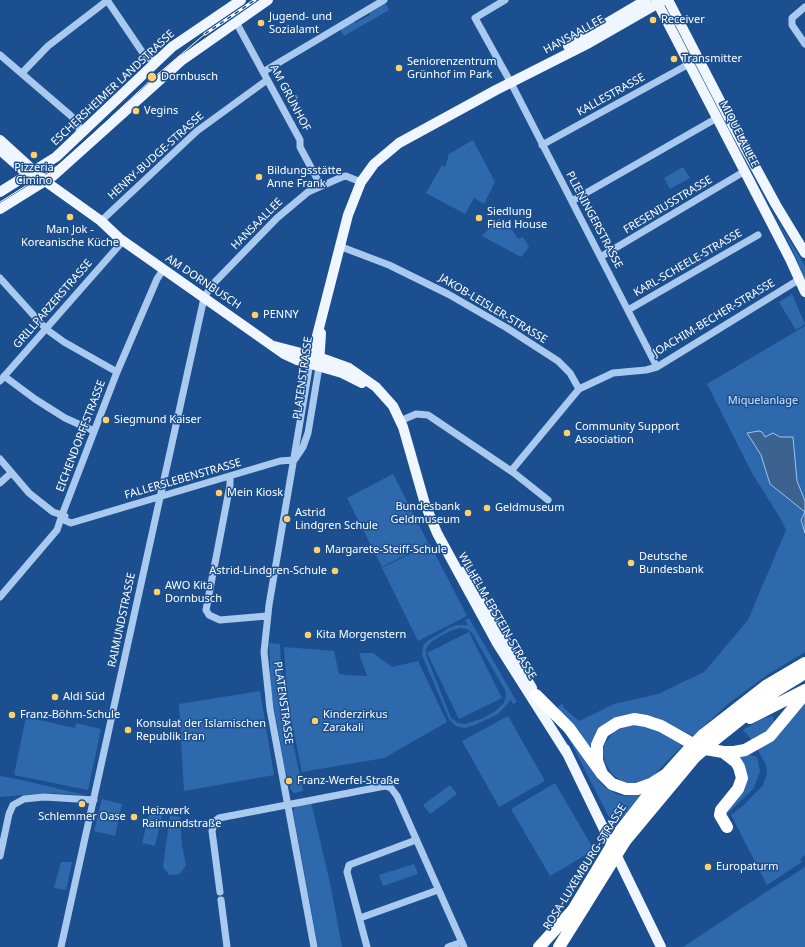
<!DOCTYPE html>
<meta charset="utf-8">
<style>
body{margin:0}
canvas{display:block;background:#1b4f8f}
</style>
<canvas width="805" height="947"></canvas>
<script>
const ctx = document.querySelector('canvas').getContext('2d');
ctx.lineJoin = 'round';
function paint(path, color) { ctx.fillStyle = color; ctx.fill(path, 'evenodd'); }
const poly = rows => new Path2D(rows.map(r => 'M' + r).join(''));
function stroke(path, color, width, dash) { ctx.strokeStyle = color; ctx.lineWidth = width; ctx.lineCap = dash ? 'butt' : 'round'; ctx.setLineDash(dash || []); ctx.stroke(path); }
function write(font, color, halo, rows, align = 'center') {
  ctx.font = font + ' "Noto Sans",sans-serif'; ctx.lineWidth = 3; ctx.setLineDash([]); ctx.textBaseline = 'middle'; ctx.strokeStyle = halo; ctx.fillStyle = color; for (const [text, x, y, turn = 0] of rows) {
    ctx.save(); ctx.translate(x, y); ctx.rotate((+turn || 0) * Math.PI / 180); ctx.textAlign = isNaN(turn) ? turn : align; if (halo) ctx.strokeText(text, 0, 0); ctx.fillText(text, 0, 0); ctx.restore();
  }
}
paint(poly([
 [385,2,389,10,344,36,340,29,353,21,355,23,370,15,369,12],
 [473,140,495,182,484,204,474,198,465,214,426,193,442,165,445,167,449,154],
 [683,167,690,178,670,189,664,178],
 [773,213,805,266,805,280,793,251],
 [499,218,507,229,510,227,518,239,523,237,529,247,521,257,482,236],
 [792,294,805,324,796,330,779,302],
 [805,326,805,652,767,675,728,704,693,736,655,717,632,714,624,716,593,752,557,708,563,703,563,707,579,721,614,704,658,694,704,672,748,620,786,530,782,521,752,473,707,384],
 [393,474,428,543,382,567,347,498],
 [430,544,467,616,418,641,382,568],
 [469,618,517,702,513,704,511,700,498,714,475,725,464,728,456,726,449,719,422,655,423,646,427,641,449,628,457,625,468,625,465,620],
 [460,628,467,629,472,633,505,690,506,695,504,703,494,712,481,719,465,724,458,723,451,718,426,655,426,648,432,641,450,631],
 [469,632,502,698,459,719,427,653],
 [269,643,280,644,282,688,303,791,294,793,290,789,289,778,288,778,285,769,271,690],
 [284,647,334,651,339,674,346,675,367,676,359,653,373,653,392,667,418,661,447,722,384,758,302,772,286,693,289,692,287,692],
 [260,691,274,775,184,791,179,704],
 [805,702,805,855,800,859,802,862,767,885,731,815,745,804,763,785,767,774,766,765,756,747],
 [508,716,545,781,499,807,462,741],
 [773,716,774,723,763,736,753,741,743,730,761,719],
 [26,717,75,728,76,723,101,729,88,790,14,775],
 [561,723,598,780,605,787,616,794,624,796,643,793,614,827],
 [633,725,654,728,683,745,653,776,638,785,624,783,612,774,604,761,603,753,604,745,615,730],
 [741,752,757,757,760,771,754,788,724,817,738,793,735,759],
 [0,776,17,779,85,795,49,793,0,797],
 [555,783,594,850,550,876,511,809],
 [450,785,457,794,430,814,423,805],
 [102,799,122,804,115,836,94,831],
 [311,802,330,883,342,947,318,947,293,811,296,806],
 [151,807,162,809,163,812,155,846,142,843],
 [170,816,180,817,182,846,186,865,180,874,169,875,163,867],
 [61,862,72,862,66,890,54,888],
 [414,864,418,874,383,886,379,875],
 [805,867,805,947,683,947,757,898]
]), '#2e69ad');
const water = poly([
 [759,431,762,432,765,437,773,433,780,437,793,437,797,481,805,501,805,533,801,520,805,512,770,484,761,455,747,433,759,431]
]);
paint(water, '#3c6290');
stroke(water, '#9cc4f0', 1);
stroke(poly([
 [107,0,145,56,152,60,159,58],
 [505,0,475,18,511,83,657,367],
 [805,7,792,18,792,25,805,44],
 [236,22,300,140,300,147,321,186],
 [0,55,70,115,78,123,80,135],
 [263,72,384,0],
 [22,73,48,46,108,0],
 [542,145,689,64],
 [572,201,717,118],
 [101,221,197,131,267,80],
 [339,246,389,265,448,294,507,328,558,361,570,373,579,389],
 [602,256,745,171],
 [0,278,46,329,64,342,117,372],
 [628,310,758,235],
 [310,363,269,605,264,652,270,709,314,947],
 [4,376,35,399,65,418,94,431],
 [0,381,123,241],
 [400,421,416,414,428,415,514,473,548,500],
 [0,459,29,493,53,512,65,516],
 [295,459,303,447,308,433,319,367],
 [511,471,579,389,613,373,646,370,657,367,800,279],
 [230,476,230,485,206,610,209,615,220,620,267,616],
 [0,483,11,473],
 [62,515,64,520,71,523,280,461,293,460],
 [0,597,57,530,62,515,117,372,157,279,163,270],
 [0,856,9,814,13,805,24,799,44,797,94,800],
 [220,892,212,831,215,821,219,818,385,786,391,788,397,796,464,947],
 [221,900,227,947],
 [360,918,438,890],
 [61,947,204,298,211,286,277,218,308,192,342,177,346,176,361,182],
 [367,947,347,872,349,865,416,840],
 [448,947,462,942]
]), '#a9c9ee', 7);
stroke(poly([
 [656,0,790,259,805,292],
 [668,0,733,126,776,205,805,253],
 [568,46,646,0],
 [0,140,45,181,101,221,119,238,284,354,297,360,342,373,362,383],
 [0,150,32,178],
 [0,192,56,157,172,47,241,0],
 [0,209,53,176,181,61,268,0],
 [274,346,324,359,349,368,376,387,393,406,403,427,425,504,437,533,497,643,568,755],
 [310,363,348,215,361,182,374,164,399,143,496,90,589,43,664,0],
 [319,365,321,333],
 [465,571,532,688],
 [565,749,661,947]
]), '#f0f6ff', 10);
stroke(poly([
 [536,695,569,728,602,774,612,784,626,789,637,789,651,784,665,775],
 [750,718,805,690],
 [703,735,766,686,805,663],
 [717,738,777,690,805,673],
 [723,752,736,762,739,767,742,778,738,789,721,810,720,815,727,827],
 [602,774,597,761,597,745,603,732,617,723,634,719,646,721,661,726,700,748,723,752,734,752,745,750,770,736,805,694],
 [621,830,653,789,689,749],
 [625,841,695,757],
 [539,947,573,910],
 [559,947,584,907]
]), '#fff', 12);
stroke(poly([
 [0,202,62,163,152,79,205,34]
]), '#fff', 1);
const rail = poly([
 [205,34,255,0]
]);
stroke(rail, '#fff', 3);
stroke(rail, '#1b4f8f', 1.5, [4.5]);
stroke(poly([
 [689,749,703,735],
 [695,757,717,738],
 [584,907,625,841],
 [573,910,621,830]
]), '#fff', 12);
for (const [x, y, r, color] of [
 [653,20,4,"#ffd166"],
 [261,23,4,"#ffd166"],
 [674,59,4,"#ffd166"],
 [399,68,4,"#ffd166"],
 [152,77,5,"#ffd166"],
 [136,111,4,"#ffd166"],
 [34,155,4,"#ffd166"],
 [259,177,4,"#ffd166"],
 [70,217,4,"#ffd166"],
 [479,218,4,"#ffd166"],
 [255,315,4,"#ffd166"],
 [106,420,4,"#ffd166"],
 [567,433,4,"#ffd166"],
 [219,493,4,"#ffd166"],
 [487,508,4,"#ffd166"],
 [468,513,4,"#ffd166"],
 [287,519,4,"#ffd166"],
 [317,550,4,"#ffd166"],
 [631,563,4,"#ffd166"],
 [335,571,4,"#ffd166"],
 [157,592,4,"#ffd166"],
 [308,635,4,"#ffd166"],
 [55,697,4,"#ffd166"],
 [12,715,4,"#ffd166"],
 [315,721,4,"#ffd166"],
 [128,730,4,"#ffd166"],
 [289,781,4,"#ffd166"],
 [82,804,4,"#ffd166"],
 [134,817,4,"#ffd166"],
 [708,867,4,"#ffd166"]
]) { const dot = new Path2D(); dot.arc(x, y, r, 0, 2 * Math.PI); ctx.fillStyle = color; ctx.fill(dot); stroke(dot, '#1b4f8f', 1.5); }
write('11px', '#fff', '#1b4f8f', [
 ["Jugend- und",269,17],
 ["Sozialamt",269,30],
 ["Receiver",661,20],
 ["Transmitter",682,59],
 ["Seniorenzentrum",407,62],
 ["Grünhof im Park",407,75],
 ["Dornbusch",161,77],
 ["Vegins",144,111],
 ["Pizzeria",34,168,"center"],
 ["Cimino",34,181,"center"],
 ["Bildungsstätte",267,171],
 ["Anne Frank",267,184],
 ["Siedlung",487,212],
 ["Field House",487,225],
 ["Man Jok -",70,230,"center"],
 ["Koreanische Küche",70,243,"center"],
 ["PENNY",263,315],
 ["Siegmund Kaiser",114,420],
 ["Community Support",575,427],
 ["Association",575,440],
 ["Mein Kiosk",227,493],
 ["Bundesbank",460,507,"right"],
 ["Geldmuseum",460,520,"right"],
 ["Geldmuseum",495,508],
 ["Astrid",295,513],
 ["Lindgren Schule",295,526],
 ["Margarete-Steiff-Schule",325,550],
 ["Deutsche",639,557],
 ["Bundesbank",639,570],
 ["Astrid-Lindgren-Schule",327,571,"right"],
 ["AWO Kita",165,586],
 ["Dornbusch",165,599],
 ["Kita Morgenstern",316,635],
 ["Aldi Süd",63,697],
 ["Franz-Böhm-Schule",20,715],
 ["Kinderzirkus",323,715],
 ["Zarakali",323,728],
 ["Konsulat der Islamischen",136,724],
 ["Republik Iran",136,737],
 ["Franz-Werfel-Straße",297,781],
 ["Heizwerk",142,811],
 ["Raimundstraße",142,824],
 ["Schlemmer Oase",82,817,"center"],
 ["Europaturm",716,867]
], 'left');
write('11px', '#fff', '#1b4f8f', [
 ["HANSAALLEE",574,35,-29],
 ["ESCHERSHEIMER LANDSTRASSE",113,88,-43],
 ["KALLESTRASSE",611,95,-29],
 ["AM GRÜNHOF",290,98,62],
 ["MIQUELALLEE",739,134,63],
 ["HENRY-BUDGE-STRASSE",156,156,-42],
 ["FRESENIUSSTRASSE",668,205,-31],
 ["PLIENINGERSTRASSE",594,220,62],
 ["HANSAALLEE",257,224,-45],
 ["KARL-SCHEELE-STRASSE",688,263,-30],
 ["AM DORNBUSCH",203,282,34],
 ["GRILLPARZERSTRASSE",53,304,-49],
 ["JAKOB-LEISLER-STRASSE",493,309,31],
 ["JOACHIM-BECHER-STRASSE",714,318,-31],
 ["PLATENSTRASSE",303,378,-82],
 ["EICHENDORFFSTRASSE",81,436,-69],
 ["FALLERSLEBENSTRASSE",183,479,-16],
 ["WILHELM-EPSTEIN-STRASSE",497,616,60],
 ["RAIMUNDSTRASSE",122,620,-78],
 ["PLATENSTRASSE",283,703,82],
 ["ROSA-LUXEMBURG-STRASSE",585,867,-58]
]);
write('11px', '#cfe3fa', '#1b4f8f', [
 ["Miquelanlage",763,401]
]);
</script>
